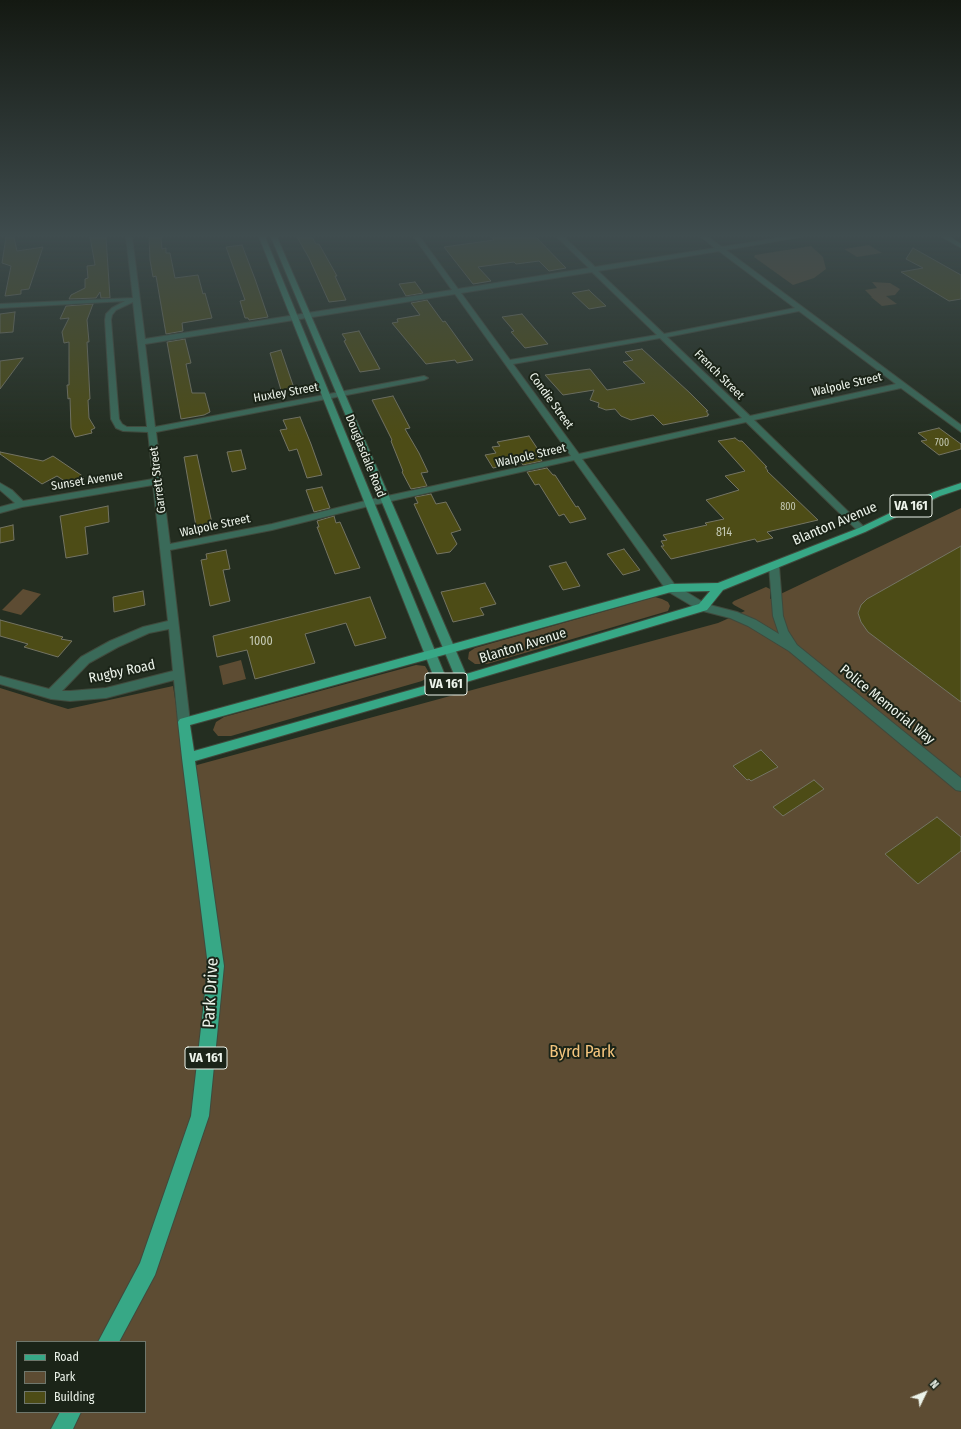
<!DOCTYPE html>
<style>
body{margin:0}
#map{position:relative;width:961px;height:1429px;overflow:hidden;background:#242e21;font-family:"Fira Sans Condensed",sans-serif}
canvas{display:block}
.legend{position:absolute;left:16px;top:1341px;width:130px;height:72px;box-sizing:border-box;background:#1b2418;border:1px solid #6f776c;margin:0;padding:5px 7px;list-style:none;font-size:12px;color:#ecf3ea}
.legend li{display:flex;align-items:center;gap:8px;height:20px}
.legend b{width:20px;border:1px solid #6f776c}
.north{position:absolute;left:905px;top:1373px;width:40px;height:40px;-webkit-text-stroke:3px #1b2418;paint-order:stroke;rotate:47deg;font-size:11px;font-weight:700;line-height:16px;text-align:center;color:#ecf3ea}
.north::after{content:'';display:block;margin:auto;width:14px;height:18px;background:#ecf3ea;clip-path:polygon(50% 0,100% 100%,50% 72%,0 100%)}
</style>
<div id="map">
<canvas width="961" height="1429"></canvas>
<ul class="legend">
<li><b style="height:5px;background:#37a886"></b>Road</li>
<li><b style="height:11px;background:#5d4c33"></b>Park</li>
<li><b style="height:11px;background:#4d4c16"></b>Building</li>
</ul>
<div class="north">N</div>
</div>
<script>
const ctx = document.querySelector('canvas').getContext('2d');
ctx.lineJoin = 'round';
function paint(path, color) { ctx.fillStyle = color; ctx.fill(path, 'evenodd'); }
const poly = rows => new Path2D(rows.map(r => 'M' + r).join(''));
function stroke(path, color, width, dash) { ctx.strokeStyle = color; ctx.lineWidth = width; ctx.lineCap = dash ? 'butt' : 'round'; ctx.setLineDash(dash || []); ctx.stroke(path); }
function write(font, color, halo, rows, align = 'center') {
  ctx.font = font + ' "Fira Sans Condensed",sans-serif'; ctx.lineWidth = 4; ctx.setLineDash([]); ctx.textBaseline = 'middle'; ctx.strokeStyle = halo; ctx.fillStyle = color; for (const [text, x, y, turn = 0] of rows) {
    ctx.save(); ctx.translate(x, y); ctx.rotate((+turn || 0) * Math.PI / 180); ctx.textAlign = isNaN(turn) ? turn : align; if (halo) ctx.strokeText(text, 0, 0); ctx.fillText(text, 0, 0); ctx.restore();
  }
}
paint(poly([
 [869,245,882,253,857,257,844,249],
 [811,246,823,257,826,269,814,278,793,285,754,257,755,255],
 [872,282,890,283,900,289,895,295,886,296,897,304,882,306,871,297,872,297,865,290,877,288],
 [961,508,961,1429,0,1429,0,688,68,709,173,686,186,768,718,623,745,611,734,605,732,603,734,601,766,587,770,589,770,599],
 [17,1342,145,1342,145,1412,17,1412],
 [23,589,41,594,21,615,2,610],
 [655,597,662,599,668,602,670,606,668,611,487,664,475,664,468,659,469,652,475,648],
 [241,660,246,679,223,685,219,666],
 [416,665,425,666,428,671,428,677,422,681,231,736,218,736,213,730,216,722,224,717]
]), '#5d4c33');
const building = poly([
 [6,237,14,237,17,251,43,247,29,289,21,290,21,294,5,296,11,266,2,263,6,237],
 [90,237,106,237,110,298,101,298,100,292,96,298,69,299,71,295,85,288,85,279,88,278,87,266,95,265,90,237],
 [149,237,161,237,162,249,166,248,166,253,170,253,175,278,198,275,203,294,205,293,212,318,182,323,183,331,166,334,156,276,153,277,150,260,149,237],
 [297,237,312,237,316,244,319,244,337,276,335,276,346,300,329,302,309,258,297,237],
 [491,237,536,237,566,268,549,271,539,261,516,264,514,262,478,267,491,281,473,284,444,247,494,240,491,237],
 [242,245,255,279,268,317,249,320,248,318,245,318,240,301,245,300,226,247,242,245],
 [913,248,961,275,961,299,949,301,901,272,923,268,906,259,913,248],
 [415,282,423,293,406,296,399,284,415,282],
 [589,290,592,293,606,306,589,309,572,293,589,290],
 [427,300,443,322,445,321,473,360,457,363,455,360,426,364,392,323,398,322,397,319,420,315,411,303,427,300],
 [93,304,87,320,89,342,87,342,90,399,88,400,89,418,95,428,91,430,92,433,75,437,71,428,70,398,68,399,67,385,69,385,69,342,64,343,62,332,69,318,60,319,66,306,93,304],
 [15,312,13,332,0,333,0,314,15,312],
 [522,314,548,344,525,348,511,332,514,331,502,317,522,314],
 [359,331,380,369,360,372,344,341,346,340,342,334,359,331],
 [185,339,191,363,186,364,192,393,205,393,210,412,204,415,181,419,167,342,185,339],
 [642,349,690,393,708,411,706,411,709,415,707,415,708,416,663,425,653,415,631,420,621,416,615,409,606,410,598,407,599,403,590,400,594,390,563,395,545,375,590,369,607,390,645,383,623,362,633,360,625,352,642,349],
 [281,350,294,388,281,390,270,353,281,350],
 [23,358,0,389,0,361,23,358],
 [393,396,410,428,405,429,419,453,428,472,421,473,427,486,411,489,402,472,403,471,391,441,392,440,372,400,393,396],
 [300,417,311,444,322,475,307,478,297,449,289,451,280,430,287,429,283,420,300,417],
 [939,428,961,444,961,449,939,455,921,441,927,440,918,433,939,428],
 [529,436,539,451,536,452,542,461,523,465,521,462,493,468,485,455,496,453,492,447,500,446,497,442,529,436],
 [735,438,739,441,742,441,767,467,765,467,768,471,767,471,818,520,767,532,773,538,757,542,755,539,671,559,661,546,664,546,661,541,667,540,663,535,707,525,705,523,724,519,706,500,739,490,725,476,745,471,718,441,735,438],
 [241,450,246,469,232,472,227,452,241,450],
 [0,452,43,461,53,456,84,477,69,484,57,476,42,484,0,454,0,452],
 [197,455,212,523,196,526,184,457,197,455],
 [547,468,553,475,555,475,576,507,578,506,586,519,570,523,564,514,559,516,539,484,535,485,527,472,547,468],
 [322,487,330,508,314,512,306,490,322,487],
 [431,494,436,504,446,502,461,530,451,533,457,544,450,552,437,554,414,504,418,503,415,497,431,494],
 [108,506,109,522,85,527,88,554,66,558,60,516,108,506],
 [334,516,336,523,340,522,360,568,335,574,317,527,319,527,317,521,334,516],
 [13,525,14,540,0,543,0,528,13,525],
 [961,546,961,702,868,632,861,622,858,613,861,605,867,599,961,546],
 [624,549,640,570,623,575,607,554,624,549],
 [226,550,230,569,223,570,230,601,210,606,201,560,207,559,206,554,226,550],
 [566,562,580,586,563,590,549,566,566,562],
 [485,583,496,604,480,608,484,615,453,622,441,592,485,583],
 [143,591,145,605,114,612,113,597,143,591],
 [370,597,386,638,355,646,346,623,305,634,315,663,255,679,247,650,217,657,213,636,370,597],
 [0,620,63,637,61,639,72,641,58,657,24,647,28,644,0,636,0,620],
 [761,750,778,767,751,781,749,779,747,780,733,766,761,750],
 [814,780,824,789,783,816,773,807,814,780],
 [937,817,961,837,961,851,918,884,885,854,937,817]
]);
paint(building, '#4d4c16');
stroke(building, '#747463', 1);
const street = poly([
 [126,237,132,237,145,339,452,290,414,237,420,237,458,289,589,268,557,237,564,237,595,267,715,248,701,237,708,237,722,247,784,237,800,237,726,250,961,425,961,432,901,388,754,420,865,528,867,530,865,532,859,532,746,422,582,459,675,585,706,604,737,612,756,620,779,634,773,616,769,566,770,564,778,564,779,566,783,616,788,631,797,645,961,778,961,791,956,790,789,651,748,626,730,618,699,610,667,591,574,460,369,506,272,530,170,550,190,722,188,725,184,727,180,725,178,722,174,680,106,698,70,701,51,699,0,684,0,676,49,689,81,657,110,641,143,627,168,621,153,485,22,507,0,513,0,507,15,503,0,490,0,483,12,490,23,501,153,479,148,432,123,431,116,428,111,419,105,320,106,314,112,308,125,301,0,308,0,304,133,298,126,237],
 [719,251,795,308,664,334,598,271,719,251],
 [592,272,657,335,510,360,461,293,592,272],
 [455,294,571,456,369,500,272,524,170,544,156,432,424,380,428,378,424,376,155,427,145,344,455,294],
 [133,302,147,427,127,427,122,424,119,419,111,320,112,315,116,310,133,302],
 [799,311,896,384,750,416,667,337,799,311],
 [660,338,742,418,579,454,513,364,660,338],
 [169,629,173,671,106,688,70,691,62,691,89,663,118,647,149,633,169,629]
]);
const secondary = poly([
 [259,237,265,237,449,685,447,688,443,689,439,688,437,685,259,237],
 [271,237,277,237,468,679,466,682,462,683,458,682,456,679,271,237],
 [942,237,950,237,961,244,961,248,942,237]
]);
const primary = poly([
 [961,483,961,489,940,496,865,532,723,590,707,610,453,686,195,761,224,966,209,1116,155,1275,119,1342,98,1342,140,1263,191,1116,208,966,182,758,178,722,180,719,671,584,718,583,859,528,934,492,961,483],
 [710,591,699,604,453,678,194,751,190,725,671,592,710,591],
 [60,1412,81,1412,73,1429,51,1429,60,1412]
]);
stroke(street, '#404a3d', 2);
stroke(secondary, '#404a3d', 2);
stroke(primary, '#404a3d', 2);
paint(street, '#3a6a59');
paint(secondary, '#3b8d72');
paint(primary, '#37a886');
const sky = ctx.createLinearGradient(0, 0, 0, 437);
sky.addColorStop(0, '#141912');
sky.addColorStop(0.54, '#3f4c4e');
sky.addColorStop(1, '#3f4c4e00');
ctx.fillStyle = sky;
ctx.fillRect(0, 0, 961, 437);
write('10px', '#c4c9b5', null, [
 ["700",942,443],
 ["800",788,507]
]);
write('12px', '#ecf3ea', '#1b2418', [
 ["French Street",719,375,45],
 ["Walpole Street",847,385,-13],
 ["Huxley Street",286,393,-10],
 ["Condie Street",551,401,54],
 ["Douglasdale Road",365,456,68],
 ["Walpole Street",531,456,-13],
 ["Garrett Street",158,480,-97],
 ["Sunset Avenue",87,481,-9],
 ["Walpole Street",215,526,-12]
]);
write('12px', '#c4c9b5', null, [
 ["814",724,533],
 ["1000",261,642]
]);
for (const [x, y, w] of [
 [911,506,42],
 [446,684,42],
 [206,1058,42]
]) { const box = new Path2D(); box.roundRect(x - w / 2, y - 11, w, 22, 3); ctx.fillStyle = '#1b2418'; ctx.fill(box); stroke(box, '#ecf3ea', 1); }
write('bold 13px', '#ecf3ea', null, [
 ["VA 161",911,506],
 ["VA 161",446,684],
 ["VA 161",206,1058]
]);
write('14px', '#ecf3ea', '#1b2418', [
 ["Blanton Avenue",835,524,-23],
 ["Blanton Avenue",523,646,-17],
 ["Rugby Road",122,672,-12],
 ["Police Memorial Way",887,705,39]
]);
write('17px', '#ecf3ea', '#1b2418', [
 ["Park Drive",211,993,-87]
]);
write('17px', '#f3c47d', '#1b2418', [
 ["Byrd Park",582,1052]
]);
</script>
